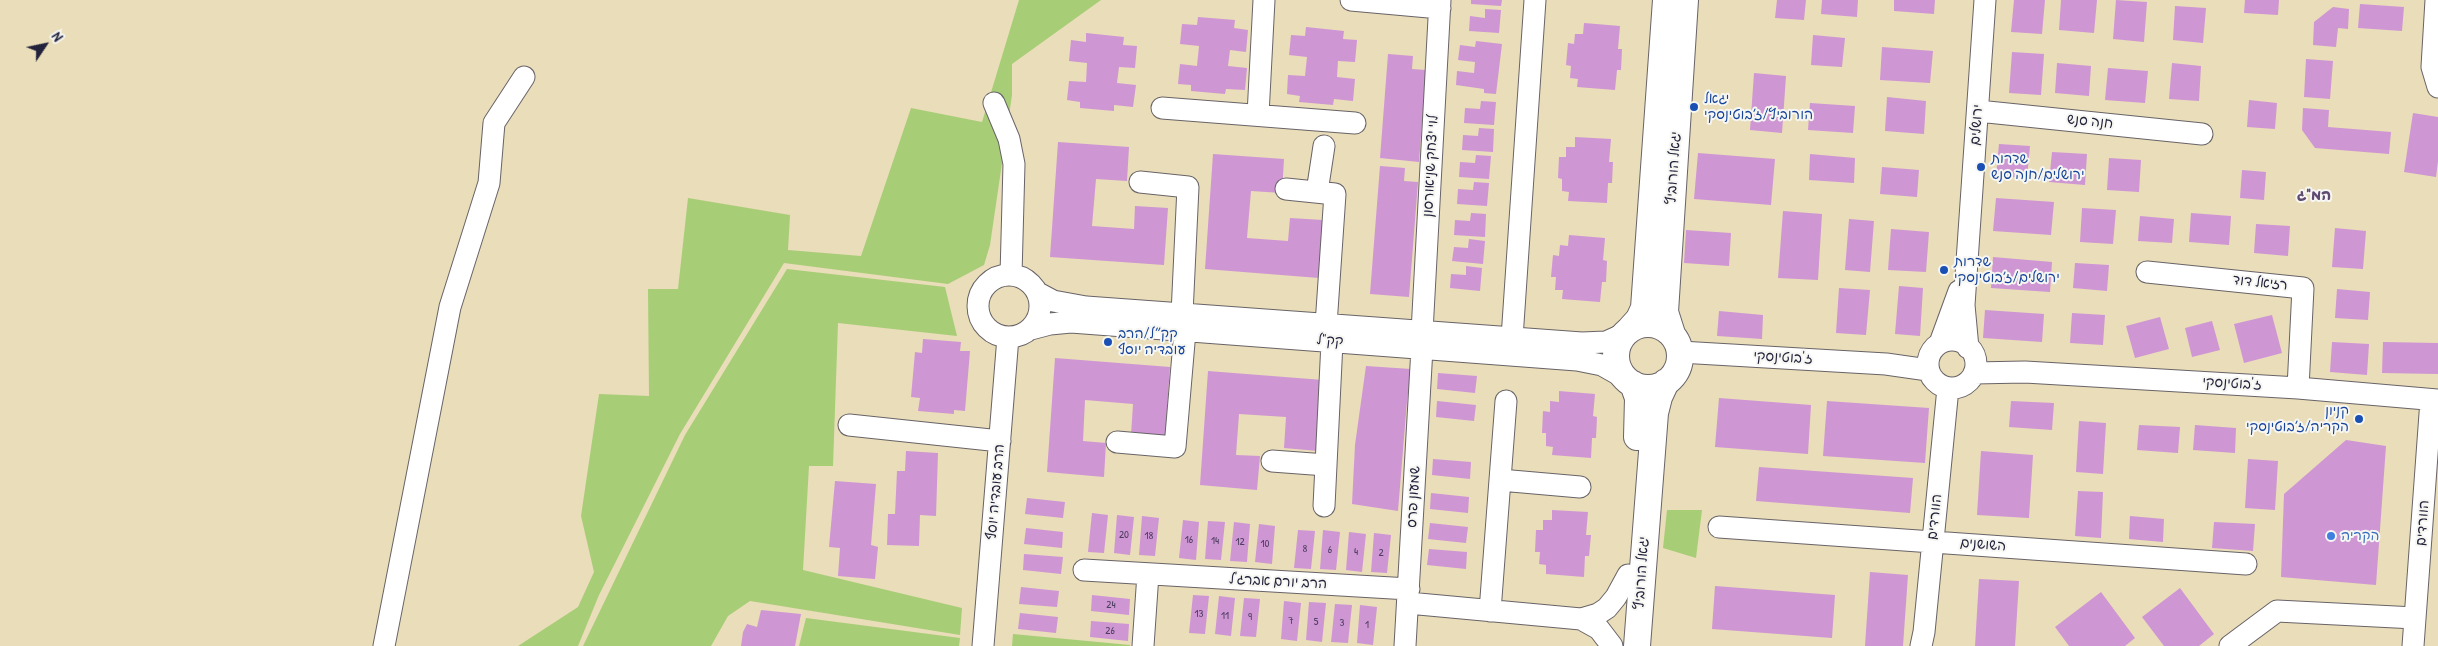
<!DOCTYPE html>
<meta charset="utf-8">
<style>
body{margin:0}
#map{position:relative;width:2438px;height:646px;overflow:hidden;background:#eaddb9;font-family:"Patrick Hand",sans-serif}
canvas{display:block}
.north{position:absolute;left:20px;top:20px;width:50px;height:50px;-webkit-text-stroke:4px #f6f6f2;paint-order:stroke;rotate:56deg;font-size:14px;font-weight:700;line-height:20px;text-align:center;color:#22223b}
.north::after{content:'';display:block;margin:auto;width:18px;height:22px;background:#22223b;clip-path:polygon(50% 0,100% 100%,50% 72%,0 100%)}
</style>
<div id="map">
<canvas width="2438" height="646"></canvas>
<div class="north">N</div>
</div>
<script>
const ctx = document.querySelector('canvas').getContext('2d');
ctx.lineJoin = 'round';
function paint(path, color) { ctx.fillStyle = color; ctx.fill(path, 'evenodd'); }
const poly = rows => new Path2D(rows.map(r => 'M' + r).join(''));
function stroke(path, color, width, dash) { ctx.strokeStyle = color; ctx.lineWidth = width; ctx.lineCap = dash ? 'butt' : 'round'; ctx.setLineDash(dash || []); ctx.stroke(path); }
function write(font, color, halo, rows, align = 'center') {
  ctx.font = font + ' "Patrick Hand","Playpen Sans Hebrew",sans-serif'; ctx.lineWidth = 4; ctx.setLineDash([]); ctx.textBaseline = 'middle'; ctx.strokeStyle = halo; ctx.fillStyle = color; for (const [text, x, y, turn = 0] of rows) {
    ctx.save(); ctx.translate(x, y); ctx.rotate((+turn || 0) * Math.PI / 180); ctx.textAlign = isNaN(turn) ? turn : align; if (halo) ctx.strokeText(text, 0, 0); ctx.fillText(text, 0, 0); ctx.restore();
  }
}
paint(poly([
 [1019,0,1101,0,1012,64,1012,95,990,245,984,265,948,284,784,263,680,434,599,595,578,646,518,646,578,607,594,572,581,516,599,394,649,396,648,289,678,289,688,198,790,215,788,250,861,256,911,108,982,122],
 [787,269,945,287,957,336,838,323,833,466,809,466,803,570,962,608,960,635,750,601,728,616,711,646,583,646,685,435],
 [1667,510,1702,510,1696,558,1663,548],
 [806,618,960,638,959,646,799,646],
 [1013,634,1130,645,1130,646,1012,646]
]), '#a8cd77');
paint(poly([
 [1471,0,1502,0,1501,6,1471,4],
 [1777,0,1806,0,1804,20,1775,18],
 [1822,0,1858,0,1857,17,1821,14],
 [1894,0,1935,0,1934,14,1894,11],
 [2014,0,2045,0,2042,34,2011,32],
 [2061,0,2097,0,2094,33,2059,30],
 [2116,0,2147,2,2144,42,2113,39],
 [2245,0,2279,0,2278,15,2244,13],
 [2360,4,2404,7,2402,31,2358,28],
 [2175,6,2206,8,2203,43,2173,40],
 [2333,7,2349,9,2348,29,2338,28,2336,47,2313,45,2314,22],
 [1485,9,1501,10,1499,33,1469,31,1470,16,1485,18],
 [1198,17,1235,20,1234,28,1248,30,1246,52,1230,50,1228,66,1247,68,1245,90,1226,89,1225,94,1191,91,1191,85,1178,84,1180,64,1197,66,1199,46,1180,44,1182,24,1197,25],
 [1584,23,1620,26,1618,49,1622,49,1621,70,1617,70,1615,90,1577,87,1578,79,1570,78,1571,66,1566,65,1568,43,1574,44,1575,34,1583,34],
 [1306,27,1344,31,1343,39,1357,40,1355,62,1338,61,1337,77,1355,79,1353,101,1334,99,1333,105,1299,102,1300,96,1287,94,1288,75,1305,76,1307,57,1289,55,1291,35,1305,36],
 [1086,33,1124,37,1123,45,1137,46,1135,68,1119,67,1117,83,1136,85,1133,107,1114,105,1114,111,1080,108,1080,102,1067,100,1069,81,1086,82,1087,63,1069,61,1071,40,1086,42],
 [1813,35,1845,38,1842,67,1811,65],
 [1476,41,1502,44,1496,94,1484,93,1484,89,1456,85,1457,71,1474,73,1475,62,1458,60,1460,45,1475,47],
 [1882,47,1933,51,1930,83,1880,80],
 [2012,52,2044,54,2041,95,2009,93],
 [1388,54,1413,56,1412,69,1426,70,1419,162,1380,158],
 [2306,59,2333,61,2330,99,2304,97],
 [2057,63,2091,66,2089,96,2055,93],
 [2172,63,2201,66,2199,101,2169,99],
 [2108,68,2148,71,2145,103,2105,100],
 [1754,73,1786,76,1782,133,1750,130],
 [1887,97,1926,101,1924,134,1885,131],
 [2249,100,2277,103,2275,129,2247,127],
 [1481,101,1496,102,1494,125,1464,123,1465,108,1480,109],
 [1810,103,1855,106,1853,133,1808,130],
 [2303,108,2329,110,2328,127,2391,132,2389,154,2315,148,2302,130],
 [2413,113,2438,117,2438,161,2436,177,2404,172],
 [1479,128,1494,129,1493,152,1462,150,1463,135,1478,136],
 [1575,137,1611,139,1609,162,1613,162,1612,183,1608,183,1607,203,1568,201,1569,192,1562,191,1562,179,1558,178,1559,157,1566,157,1566,147,1575,147],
 [1058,142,1129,147,1127,181,1096,179,1092,226,1134,229,1135,206,1168,208,1164,265,1050,257],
 [1999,144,2030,146,2027,178,1996,176],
 [2052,152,2087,154,2085,185,2049,182],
 [1698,153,1775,159,1771,205,1694,199],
 [1213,154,1284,159,1282,193,1251,191,1247,238,1288,241,1290,218,1323,220,1319,278,1205,269],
 [1810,154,1855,158,1854,183,1809,180],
 [1476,155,1491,156,1489,179,1459,177,1460,162,1475,163],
 [2109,158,2141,160,2139,192,2107,190],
 [1380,166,1405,168,1404,181,1418,182,1409,297,1370,294],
 [1882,167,1919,170,1917,197,1880,194],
 [2242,170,2266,172,2264,200,2240,198],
 [1474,182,1489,183,1487,206,1457,204,1458,189,1473,190],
 [1996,198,2054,202,2051,235,1993,231],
 [2082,208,2116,210,2113,244,2080,242],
 [1783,211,1822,214,1818,280,1778,278],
 [1471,213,1486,214,1485,237,1454,235,1455,220,1470,221],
 [2191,213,2231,216,2229,245,2189,242],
 [2140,216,2174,219,2172,243,2138,241],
 [1849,219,1874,221,1870,272,1845,270],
 [2256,224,2290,226,2288,256,2254,253],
 [2335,228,2366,231,2363,269,2332,267],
 [1891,229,1929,232,1926,272,1888,270],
 [1686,230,1731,233,1729,266,1684,263],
 [1569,235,1605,238,1603,260,1607,261,1606,282,1602,282,1600,302,1562,299,1563,290,1555,290,1556,277,1551,277,1553,255,1559,256,1560,245,1568,246],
 [1469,239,1485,241,1483,264,1452,261,1454,247,1468,248],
 [1993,257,2052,262,2050,292,1991,288],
 [2075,263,2109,265,2107,291,2073,288],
 [1466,266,1482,268,1480,291,1450,288,1451,274,1466,275],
 [1899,286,1923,288,1920,336,1895,334],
 [1839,288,1870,290,1866,335,1836,333],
 [2337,289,2370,292,2368,320,2335,318],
 [1985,310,2044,314,2042,342,1983,338],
 [1719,311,1763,315,1762,339,1717,336],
 [2072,313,2105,315,2103,345,2070,343],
 [2272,315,2282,353,2244,363,2234,324],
 [2160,317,2169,349,2135,358,2126,326],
 [2212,321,2220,350,2192,357,2185,328],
 [923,339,961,342,960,351,970,351,965,411,954,410,954,414,918,411,920,398,911,397,915,352,922,353],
 [2332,342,2369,344,2367,375,2330,372],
 [2383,342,2438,343,2438,374,2382,373],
 [1055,358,1170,367,1165,438,1131,435,1133,404,1085,400,1083,441,1106,443,1104,477,1047,472],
 [1366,366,1411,369,1407,401,1398,511,1352,504,1355,445],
 [1208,371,1323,380,1318,451,1284,448,1286,417,1239,414,1236,455,1260,456,1257,490,1200,485],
 [1438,373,1477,376,1475,393,1437,389],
 [1559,391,1595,394,1593,416,1597,417,1596,438,1592,438,1591,458,1552,455,1553,447,1546,446,1546,433,1542,433,1543,411,1550,412,1550,401,1559,402],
 [1719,398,1811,405,1808,454,1715,447],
 [1437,401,1476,405,1474,421,1436,417],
 [1827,401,1929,408,1925,463,1823,456],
 [2011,401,2054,403,2052,430,2009,427],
 [2079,421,2106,423,2103,474,2076,472],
 [2139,425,2180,427,2178,453,2137,450],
 [2195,425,2236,428,2235,453,2193,450],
 [2346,440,2386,446,2376,585,2281,577,2284,494],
 [906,451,938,453,936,516,920,515,919,546,887,545,888,514,895,514,897,471,905,471],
 [1981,451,2033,455,2029,518,1977,515],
 [1433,459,1471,462,1470,479,1432,475],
 [2248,459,2278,461,2275,510,2245,508],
 [1759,467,1913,478,1910,513,1756,501],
 [835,481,876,484,871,545,878,547,875,579,838,576,840,548,829,547],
 [2078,491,2103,492,2101,538,2075,536],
 [1431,493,1469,497,1468,513,1430,509],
 [1027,498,1065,502,1063,518,1025,514],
 [1552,510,1588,512,1586,535,1591,535,1589,556,1585,556,1584,577,1546,574,1546,565,1539,564,1540,552,1535,552,1536,530,1543,530,1543,520,1552,520],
 [1092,513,1108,515,1104,553,1088,552],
 [1117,515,1134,517,1130,555,1114,553],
 [1142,516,1159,518,1155,556,1139,555],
 [2130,516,2164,519,2163,542,2129,539],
 [1183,520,1199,522,1196,560,1179,558],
 [1208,521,1225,522,1221,560,1205,559],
 [1234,522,1250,524,1247,562,1230,561],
 [2214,522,2255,524,2253,551,2212,548],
 [1430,523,1468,527,1466,543,1428,539],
 [1259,524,1275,526,1272,564,1255,562],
 [1026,528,1063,532,1062,548,1024,544],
 [1298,530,1315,531,1311,569,1294,568],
 [1323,530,1340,532,1336,570,1320,569],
 [1349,532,1366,534,1362,572,1346,570],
 [1374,533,1391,535,1387,573,1371,572],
 [1429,549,1467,552,1466,569,1427,565],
 [1024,554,1063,557,1061,574,1023,570],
 [1870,572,1908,575,1903,646,1865,646],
 [1979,579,2019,581,2015,646,1975,646],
 [1715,586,1835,595,1832,638,1712,629],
 [1021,587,1059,591,1057,607,1019,604],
 [2180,588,2214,634,2199,646,2164,646,2142,617],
 [2101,592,2135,638,2125,646,2069,646,2055,627],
 [1092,595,1130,599,1129,615,1091,611],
 [1193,595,1209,596,1205,634,1189,633],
 [1219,596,1235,598,1231,636,1215,634],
 [1244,598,1260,599,1256,637,1240,636],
 [1284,601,1301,603,1297,641,1281,639],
 [1309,602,1326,603,1322,642,1306,640],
 [1335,604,1352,605,1348,643,1331,642],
 [1360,605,1377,607,1373,645,1357,643],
 [761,610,801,614,795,646,741,646,743,632,747,624,757,627],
 [1020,613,1058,617,1056,633,1018,629],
 [1091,621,1129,624,1128,641,1090,637]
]), '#cf96d4');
const minor = poly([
 [1351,0,1440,8],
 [2436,0,2432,67,2438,87],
 [994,103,1009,139,1014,164,1011,275],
 [1162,108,1355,123],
 [1978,111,2202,134],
 [1258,115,1264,0],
 [1140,182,1188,187,1182,314],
 [1286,189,1335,194,1326,325],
 [1317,192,1324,146],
 [2147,272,2303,288,2298,388],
 '978 306a31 31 0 1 1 62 0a31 31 0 1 1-62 0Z',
 [1038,293,1053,301,1086,307,1582,343,1606,342,1626,333],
 [1031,329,1050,324,1071,322,1577,360,1602,365,1625,378],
 [1422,332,1440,0],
 [1512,338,1535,0],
 '1928 364a24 24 0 1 1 48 0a24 24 0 1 1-48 0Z',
 [1940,343,1959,291],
 [1968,348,1964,305,1985,0],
 [1680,352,1886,364,1928,370],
 [1974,373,2025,372,2298,388,2438,400],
 [849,425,1000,441],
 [1117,442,1175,447,1185,331],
 [1272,461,1326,465],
 [1500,480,1580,487],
 [1324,506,1332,342],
 [1719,527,2246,564],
 [1084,570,1409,589],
 [1408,603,1581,619,1598,614,1607,608,1616,597,1628,575],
 [1490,611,1506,401],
 [1581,619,1599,629,1612,646],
 [384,646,450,307,489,183,494,123,524,77],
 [983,646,1008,337],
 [1143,646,1148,574],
 [1405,646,1422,348],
 [1921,646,1924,632,1948,388],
 [2230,646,2277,611,2415,618],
 [2413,646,2431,400]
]);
const major = poly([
 '1616 356a32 32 0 1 1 64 0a32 32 0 1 1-64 0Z',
 [1630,329,1639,319,1644,308,1666,0],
 [1672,334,1665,312,1685,0],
 [1633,384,1638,398,1637,437],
 [1637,646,1655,413,1659,397,1666,382]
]);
stroke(minor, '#686367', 23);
stroke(major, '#686367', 28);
stroke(minor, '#fff', 21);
stroke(major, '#fff', 26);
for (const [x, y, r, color] of [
 [1694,107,5,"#1a4fb4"],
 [1981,167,5,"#1a4fb4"],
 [1944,270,5,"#1a4fb4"],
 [1108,342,5,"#1a4fb4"],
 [2359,419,5,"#1a4fb4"],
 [2331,536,5,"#3f7fe0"]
]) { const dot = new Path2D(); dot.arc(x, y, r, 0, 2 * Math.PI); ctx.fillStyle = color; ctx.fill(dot); stroke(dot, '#f6f6f2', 2); }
write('11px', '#4d3f61', null, [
 ["20",1124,535],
 ["18",1149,536],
 ["16",1189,540],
 ["14",1215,541],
 ["12",1240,542],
 ["10",1265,544],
 ["8",1305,549],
 ["6",1330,550],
 ["4",1356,552],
 ["2",1381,553],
 ["24",1111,605],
 ["13",1199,614],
 ["11",1225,616],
 ["9",1250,617],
 ["7",1291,621],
 ["5",1316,622],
 ["3",1342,623],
 ["1",1367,625],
 ["26",1110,631]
]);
write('14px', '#164399', '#f6f6f2', [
 ["יגאל",1704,99],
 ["הורוביץ/ז׳בוטינסקי",1704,115],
 ["שדרות",1991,159],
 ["ירושלים/חנה סנש",1991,175],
 ["שדרות",1954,262],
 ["ירושלים/ז׳בוטינסקי",1954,278],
 ["קק״ל/הרב",1118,334],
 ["עובדיה יוסף",1118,350],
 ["קניון",2349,411,"right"],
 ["הקריה/ז׳בוטינסקי",2349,427,"right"]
], 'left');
write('14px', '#22223b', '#f6f6f2', [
 ["חנה סנש",2090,122,6],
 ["ירושלים",1977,125,-86],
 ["לוי יצחק שניאורסון",1431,166,-87],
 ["יגאל הורוביץ",1674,168,-86],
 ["רזיאל דוד",2260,283,6],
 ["קק\"ל",1330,341,4],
 ["ז'בוטינסקי",1783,358,3],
 ["ז'בוטינסקי",2232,384,3],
 ["הרב עובדיה יוסף",996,492,-85],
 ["שמעון פרס",1414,497,-87],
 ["הוורדים",1935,517,-84],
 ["הוורדים",2423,523,-86],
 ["השושנים",1983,545,4],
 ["יגאל הורוביץ",1642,573,-86],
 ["הרב יורם אברג'ל",1278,582,3]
]);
write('14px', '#366cbe', '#f6f6f2', [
 ["הקריה",2341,536]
], 'left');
write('bold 15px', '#5f4b71', '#f6f6f2', [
 ["המ\"ג",2314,196]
]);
</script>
